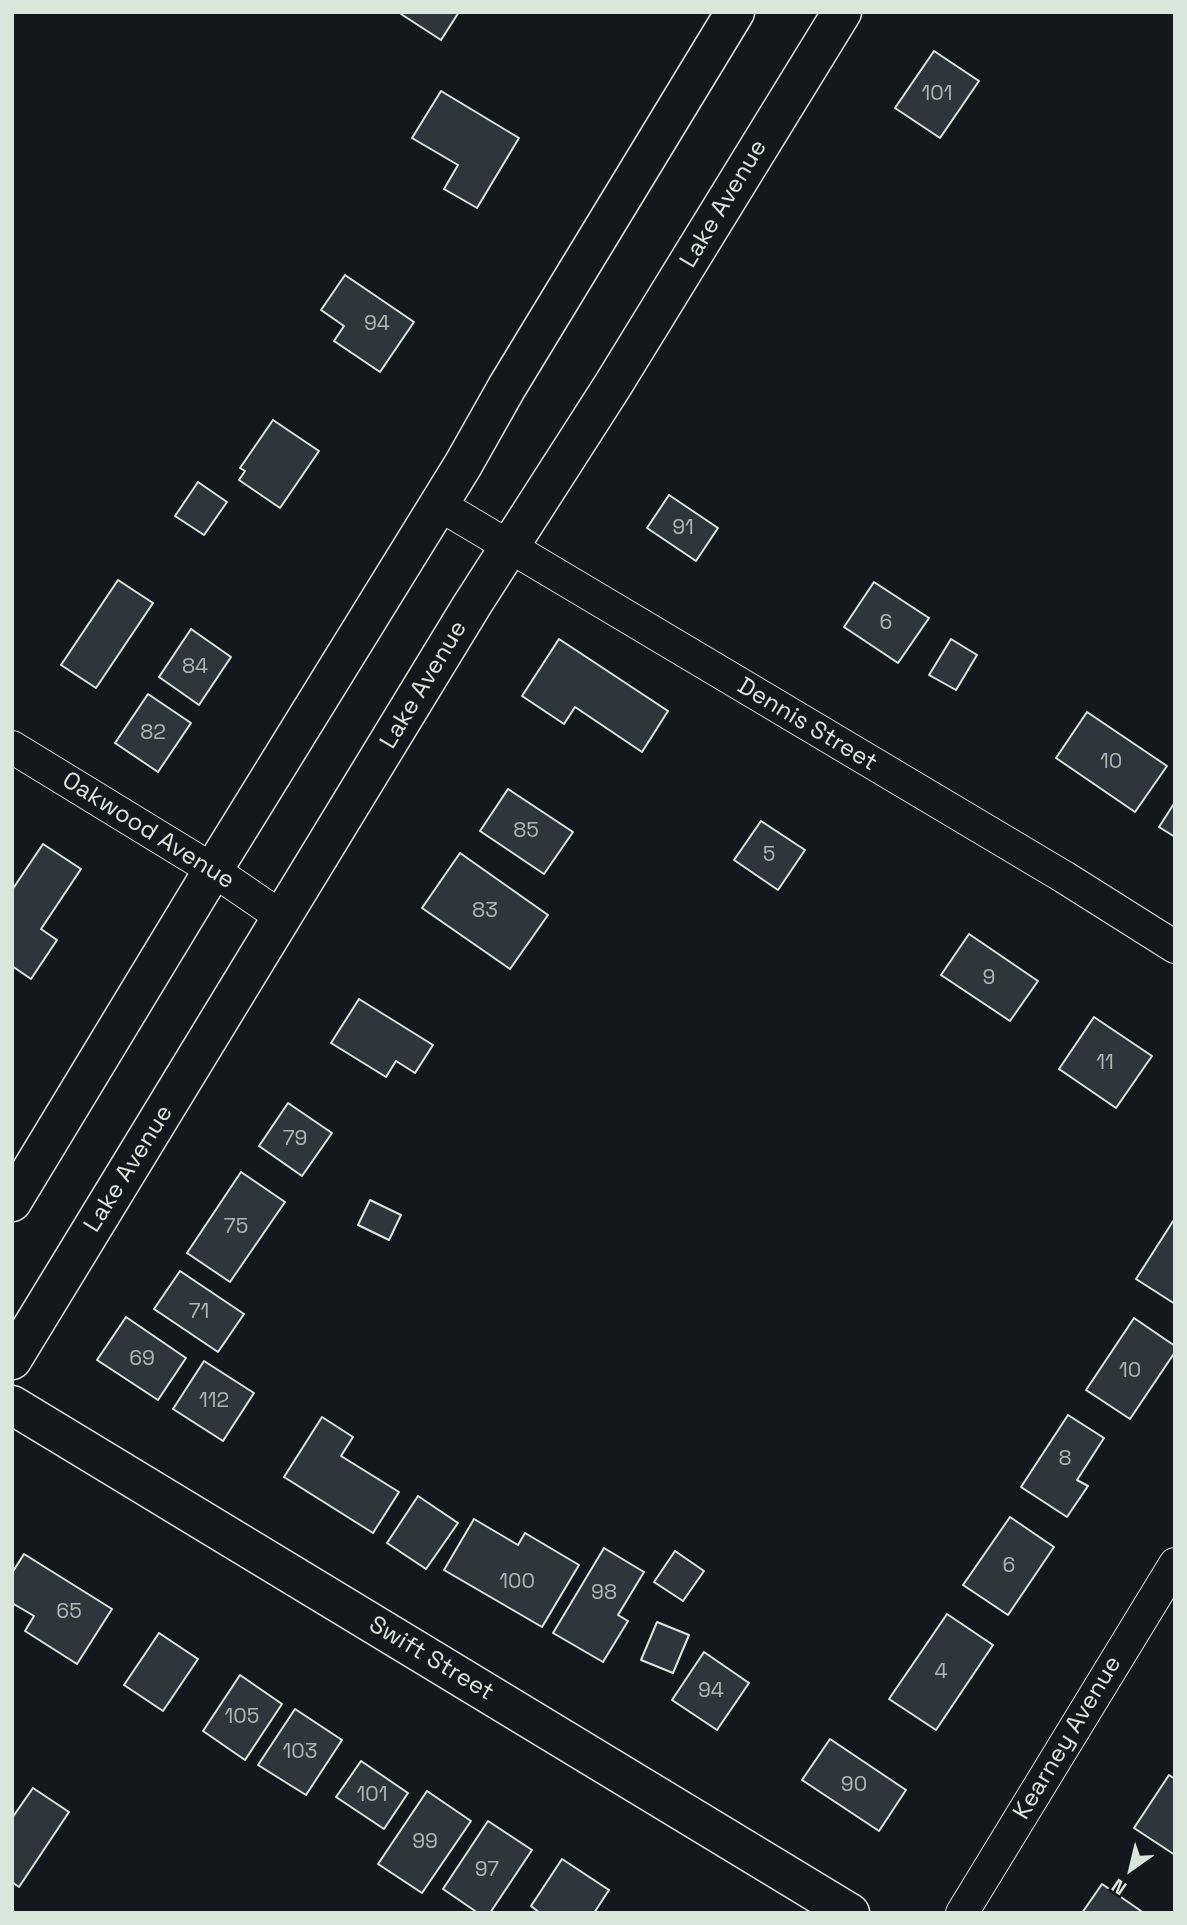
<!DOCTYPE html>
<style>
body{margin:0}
#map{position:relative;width:1187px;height:1925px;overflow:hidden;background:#14181c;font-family:"Space Grotesk",sans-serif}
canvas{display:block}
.frame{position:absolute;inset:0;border:14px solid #d8e6dc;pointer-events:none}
.north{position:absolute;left:1096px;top:1834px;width:70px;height:70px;-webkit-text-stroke:5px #14181c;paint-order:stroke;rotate:214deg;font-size:19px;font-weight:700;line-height:28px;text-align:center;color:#d8e6dc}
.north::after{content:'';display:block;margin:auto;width:24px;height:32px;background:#d8e6dc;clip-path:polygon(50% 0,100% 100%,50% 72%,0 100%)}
</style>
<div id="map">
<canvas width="1187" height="1925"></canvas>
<div class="frame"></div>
<div class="north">N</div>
</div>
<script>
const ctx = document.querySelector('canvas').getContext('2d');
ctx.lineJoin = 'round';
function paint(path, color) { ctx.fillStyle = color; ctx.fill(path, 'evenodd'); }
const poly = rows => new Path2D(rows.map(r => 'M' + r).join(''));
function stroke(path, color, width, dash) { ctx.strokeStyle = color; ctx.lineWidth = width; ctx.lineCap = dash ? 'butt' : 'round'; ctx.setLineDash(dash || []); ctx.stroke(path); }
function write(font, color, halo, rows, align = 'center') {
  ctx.font = font + ' "Space Grotesk",sans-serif'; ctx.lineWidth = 5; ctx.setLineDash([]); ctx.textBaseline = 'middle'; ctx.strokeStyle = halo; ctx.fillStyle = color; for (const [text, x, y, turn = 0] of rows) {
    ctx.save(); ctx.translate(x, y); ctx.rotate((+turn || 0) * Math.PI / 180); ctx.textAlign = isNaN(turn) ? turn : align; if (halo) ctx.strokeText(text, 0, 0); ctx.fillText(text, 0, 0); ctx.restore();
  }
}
const building = poly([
 [402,12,459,12,441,40,401,14,402,12],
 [934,51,979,81,940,138,895,108,934,51],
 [441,91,519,138,477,208,444,189,458,165,412,138,441,91],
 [345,275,414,322,380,372,334,341,344,326,321,310,345,275],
 [273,420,319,451,280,508,239,480,245,471,240,468,273,420],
 [198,482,227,502,204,535,175,516,198,482],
 [669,495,718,528,696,561,647,528,669,495],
 [118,580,153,603,96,688,61,665,118,580],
 [874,582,929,618,898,663,844,627,874,582],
 [191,629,231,657,199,705,159,677,191,629],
 [559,639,668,711,642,752,575,707,564,724,522,696,559,639],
 [951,639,977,655,956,690,929,675,951,639],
 [148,694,191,723,158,772,115,743,148,694],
 [1087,712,1167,766,1135,812,1056,758,1087,712],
 [508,789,573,832,544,874,480,831,508,789],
 [1175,802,1175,837,1159,827,1175,802],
 [761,821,805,850,778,890,734,860,761,821],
 [43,844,81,869,41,929,57,940,31,979,12,966,12,890,43,844],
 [460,853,548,915,510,969,422,908,460,853],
 [969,934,1038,981,1010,1021,941,975,969,934],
 [359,999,433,1045,415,1073,396,1061,386,1077,331,1043,359,999],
 [1094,1017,1152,1056,1116,1108,1059,1069,1094,1017],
 [288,1103,332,1133,302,1176,259,1146,288,1103],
 [241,1172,285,1202,230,1282,187,1253,241,1172],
 [370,1200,401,1215,389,1240,358,1225,370,1200],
 [1175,1218,1175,1304,1136,1279,1175,1218],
 [180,1271,244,1314,218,1352,154,1309,180,1271],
 [126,1317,186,1358,158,1400,97,1360,126,1317],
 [1134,1318,1175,1346,1175,1352,1130,1419,1086,1390,1134,1318],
 [204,1361,254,1393,223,1441,173,1409,204,1361],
 [1068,1415,1104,1438,1077,1480,1088,1486,1067,1517,1021,1487,1068,1415],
 [322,1417,353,1437,341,1456,399,1492,373,1533,284,1477,322,1417],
 [418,1496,458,1523,426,1569,387,1543,418,1496],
 [1010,1517,1054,1547,1008,1615,963,1585,1010,1517],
 [474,1519,518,1545,525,1533,579,1565,542,1627,444,1570,474,1519],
 [604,1548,644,1572,618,1615,628,1621,603,1662,553,1633,604,1548],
 [675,1551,704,1571,683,1601,654,1582,675,1551],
 [24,1554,112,1609,77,1664,25,1631,34,1616,12,1603,12,1573,24,1554],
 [947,1614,993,1645,936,1730,889,1699,947,1614],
 [657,1622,689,1635,673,1673,641,1660,657,1622],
 [159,1633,198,1659,163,1711,124,1685,159,1633],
 [704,1652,749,1683,717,1730,672,1700,704,1652],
 [240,1675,282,1704,245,1760,203,1731,240,1675],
 [295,1709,342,1740,306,1795,258,1765,295,1709],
 [830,1739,906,1790,879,1831,802,1780,830,1739],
 [361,1761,408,1793,384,1829,336,1797,361,1761],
 [1169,1775,1175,1779,1175,1855,1134,1828,1169,1775],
 [33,1788,69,1812,19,1887,12,1882,12,1818,33,1788],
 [427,1791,471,1821,422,1893,378,1864,427,1791],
 [488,1821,532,1850,490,1913,478,1913,443,1889,488,1821],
 [562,1859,609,1890,594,1913,540,1913,531,1906,562,1859],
 [1102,1884,1144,1913,1082,1913,1102,1884]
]);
paint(building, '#2c363c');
stroke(building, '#d8e6dc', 2);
const street = poly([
 [438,504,1064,877,1175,947],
 [12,747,213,870,283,918],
 [962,1913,1175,1564]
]);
const secondary = poly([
 [12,1202,213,870,463,465,507,387,735,12],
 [12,1360,472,605,613,385,842,12],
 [12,1405,850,1913]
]);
stroke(street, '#d8e6dc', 34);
stroke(secondary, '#d8e6dc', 41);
stroke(street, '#14181c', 32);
stroke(secondary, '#14181c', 38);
write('21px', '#adbab4', null, [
 ["101",937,94],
 ["94",377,324],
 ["91",683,528],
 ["6",886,623],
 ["84",195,667],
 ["82",153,733],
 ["10",1111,762],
 ["85",526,831],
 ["5",769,855],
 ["83",485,911],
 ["9",989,978],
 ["11",1105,1063],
 ["79",295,1139],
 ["75",236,1227],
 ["71",199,1312],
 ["69",142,1359],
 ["10",1130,1371],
 ["112",214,1401],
 ["8",1065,1459],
 ["6",1009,1566],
 ["100",517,1582],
 ["98",604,1593],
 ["65",69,1612],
 ["4",941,1672],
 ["94",711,1691],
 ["105",242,1717],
 ["103",300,1752],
 ["90",854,1785],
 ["101",372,1795],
 ["99",425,1842],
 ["97",487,1870]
]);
write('24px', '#d8e6dc', '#14181c', [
 ["Lake Avenue",724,204,-59],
 ["Lake Avenue",424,685,-59],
 ["Dennis Street",807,725,31],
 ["Oakwood Avenue",148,831,32],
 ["Lake Avenue",129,1169,-58],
 ["Swift Street",431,1659,31],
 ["Kearney Avenue",1068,1738,-59]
]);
</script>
